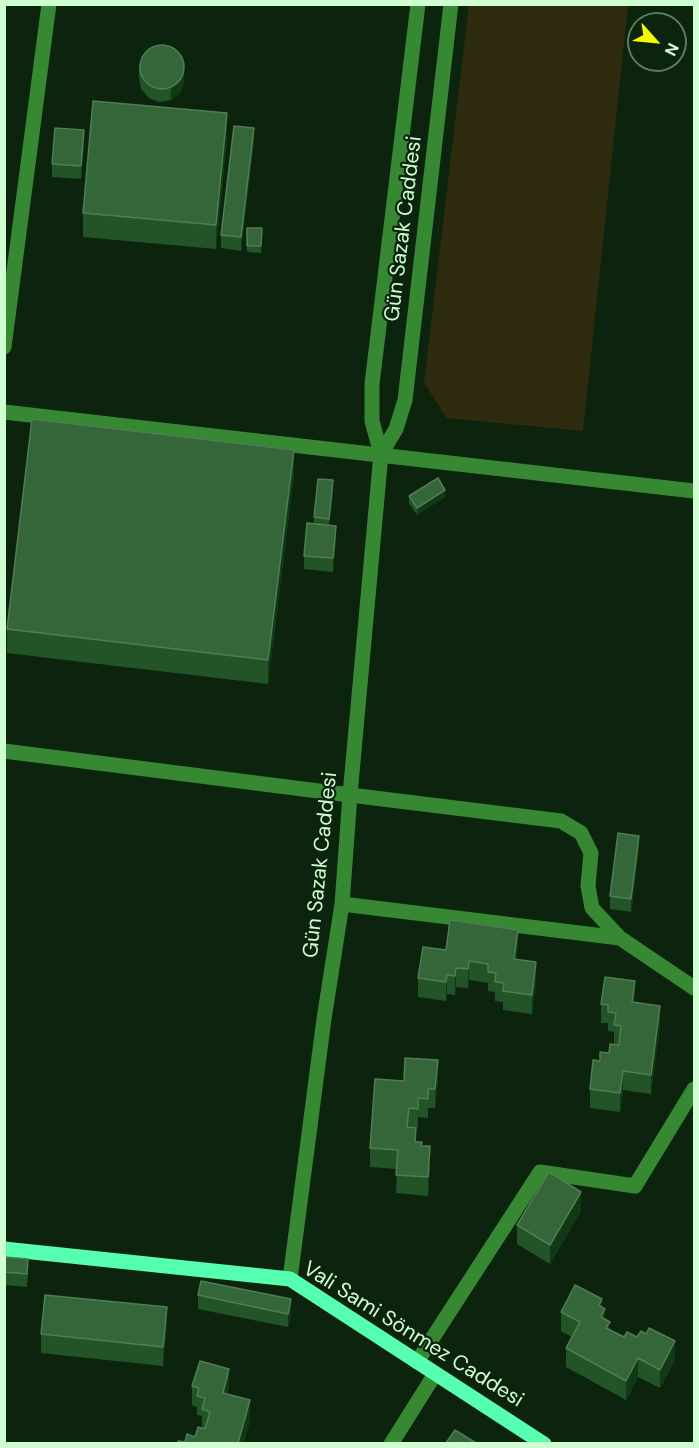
<!DOCTYPE html>
<meta charset="utf-8">
<style>
body{margin:0}
#map{position:relative;width:699px;height:1448px;overflow:hidden;background:#0c240e;font-family:"DM Sans",sans-serif}
canvas{display:block}
.frame{position:absolute;inset:0;border:6px solid #cfffd0;pointer-events:none}
.north{position:absolute;left:627px;top:12px;width:60px;height:60px;box-sizing:border-box;background:#0c240e;border:2px solid #5a7c5c;border-radius:50%;rotate:117deg;font-size:16px;font-weight:700;line-height:24px;text-align:center;color:#cfffd0}
.north::after{content:'';display:block;margin:auto;width:21px;height:27px;background:#f8fa00;clip-path:polygon(50% 0,100% 100%,50% 72%,0 100%)}
</style>
<div id="map">
<canvas width="699" height="1448"></canvas>
<div class="frame"></div>
<div class="north">N</div>
</div>
<script>
const ctx = document.querySelector('canvas').getContext('2d');
ctx.lineJoin = 'round';
function paint(path, color) { ctx.fillStyle = color; ctx.fill(path, 'evenodd'); }
const poly = rows => new Path2D(rows.map(r => 'M' + r).join(''));
function stroke(path, color, width, dash) { ctx.strokeStyle = color; ctx.lineWidth = width; ctx.lineCap = dash ? 'butt' : 'round'; ctx.setLineDash(dash || []); ctx.stroke(path); }
function write(font, color, halo, rows, align = 'center') {
  ctx.font = font + ' "DM Sans",sans-serif'; ctx.lineWidth = 4.5; ctx.setLineDash([]); ctx.textBaseline = 'middle'; ctx.strokeStyle = halo; ctx.fillStyle = color; for (const [text, x, y, turn = 0] of rows) {
    ctx.save(); ctx.translate(x, y); ctx.rotate((+turn || 0) * Math.PI / 180); ctx.textAlign = isNaN(turn) ? turn : align; if (halo) ctx.strokeText(text, 0, 0); ctx.fillText(text, 0, 0); ctx.restore();
  }
}
paint(poly([
 [469,5,628,5,583,431,447,418,424,383]
]), '#2f2b0e');
stroke(poly([
 [4,347,49,4],
 [4,412,694,491],
 [381,454,396,429,405,400,451,4],
 [4,751,350,795,561,821,581,833,591,853,588,886,592,908,620,938],
 [342,904,620,938,694,988],
 [290,1279,324,1019,342,904,350,795,381,454,372,421,372,384,418,4],
 [417,1362,540,1172,635,1186,694,1089],
 [391,1444,435,1374]
]), '#378832', 15);
stroke(poly([
 [4,1249,290,1279,544,1444]
]), '#56ffb0', 15);
paint(poly([
 [139,65,184,82,180,93,171,100,159,102,149,98,141,89,139,78],
 [227,137,216,249,83,237,83,213],
 [254,141,241,251,221,248,221,235],
 [84,143,81,179,52,177,52,164],
 [247,228,262,228,261,253,247,252],
 [294,474,268,684,7,653,7,629],
 [333,493,329,525,336,539,333,572,304,569,304,556,314,524,314,517],
 [409,496,445,497,417,515,409,503],
 [639,849,631,912,610,909,610,896],
 [518,949,516,960,536,981,532,1014,503,1010,503,1002,495,1001,495,992,488,991,488,983,469,980,468,988,456,987,455,995,447,994,446,1001,418,997,418,978,446,950],
 [635,999,635,1002,660,1025,651,1094,623,1090,620,1112,590,1108,590,1089,600,1061,609,1053,614,1044,614,1032,608,1031,608,1023,601,1023,601,1004],
 [438,1079,435,1108,428,1108,428,1118,418,1117,418,1128,416,1128,416,1142,422,1146,430,1165,428,1196,396,1193,397,1169,370,1167,370,1148,404,1081],
 [581,1211,550,1264,517,1244,517,1225],
 [4,1257,28,1272,27,1287,4,1285],
 [198,1295,291,1313,288,1327,198,1309],
 [602,1307,605,1319,610,1330,675,1360,660,1388,638,1377,626,1400,566,1367,566,1348,572,1337,561,1331,561,1312],
 [167,1326,163,1366,41,1353,41,1334],
 [192,1386,229,1388,227,1394,250,1419,244,1443,178,1443,185,1442,195,1437,202,1428,202,1416,197,1415,197,1407,192,1405]
]), '#235428');
paint(poly([
 [184,69,184,82,180,93,171,100,171,87],
 [227,113,227,137,216,249,216,225],
 [254,128,254,141,241,251,241,237],
 [84,130,84,143,81,179,81,166],
 [294,450,294,474,268,684,268,660],
 [333,480,333,493,329,532,329,519],
 [445,490,445,497,417,515,417,508],
 [336,526,336,539,333,572,333,558],
 [639,836,639,849,631,912,631,899],
 [518,930,518,949,514,978,514,959],
 [469,961,469,980,468,988,468,969],
 [536,962,536,981,532,1014,532,995],
 [456,968,456,987,455,995,455,976],
 [447,975,447,994,446,1001,446,982],
 [635,981,635,999,632,1021,632,1002],
 [660,1006,660,1025,651,1094,651,1075],
 [438,1060,438,1079,435,1108,435,1089],
 [623,1071,623,1090,620,1112,620,1093],
 [430,1146,430,1165,428,1196,428,1177],
 [581,1192,581,1211,550,1264,550,1245],
 [291,1299,291,1313,288,1327,288,1314],
 [602,1299,602,1315,605,1309,605,1328,601,1336,599,1305],
 [167,1307,167,1326,163,1366,163,1347],
 [675,1341,675,1360,660,1388,660,1370],
 [638,1358,638,1377,626,1400,626,1381],
 [229,1369,229,1388,223,1412,223,1393],
 [250,1400,250,1419,244,1443,238,1443]
]), '#123916');
const building = poly([
 '140 67a22 22 0 1 1 44 0a22 22 0 1 1-44 0Z',
 [93,101,227,113,216,225,83,213,93,101],
 [234,126,254,128,241,237,221,235,234,126],
 [55,128,84,130,81,166,52,164,55,128],
 [247,228,262,228,261,246,247,246,247,228],
 [32,419,294,450,268,660,7,629,32,419],
 [438,478,445,490,417,508,409,496,438,478],
 [318,479,333,480,329,519,314,517,318,479],
 [307,523,336,526,333,558,304,556,307,523],
 [618,833,639,836,631,899,610,896,618,833],
 [450,920,518,930,514,959,536,962,532,995,503,991,504,983,495,982,496,973,488,972,488,964,469,961,468,969,456,968,455,976,447,975,446,982,418,978,423,947,446,950,450,920],
 [605,977,635,981,632,1002,660,1006,651,1075,623,1071,620,1093,590,1089,593,1060,600,1061,600,1052,609,1053,610,1044,619,1045,621,1026,614,1025,616,1013,608,1012,608,1005,601,1004,605,977],
 [405,1058,438,1060,435,1089,428,1089,428,1099,418,1098,418,1109,409,1108,407,1127,416,1128,415,1142,422,1142,421,1146,430,1146,428,1177,396,1175,398,1150,370,1148,375,1079,404,1081,405,1058],
 [549,1172,581,1192,550,1245,517,1225,549,1172],
 [4,1257,28,1259,27,1274,4,1272,4,1257],
 [201,1281,291,1299,288,1314,198,1295,201,1281],
 [575,1285,602,1299,599,1305,605,1309,601,1317,610,1322,606,1328,624,1337,627,1332,637,1337,641,1331,646,1334,649,1328,675,1341,660,1370,638,1358,626,1381,566,1348,580,1322,561,1312,575,1285],
 [45,1295,167,1307,163,1347,41,1334,45,1295],
 [200,1361,229,1369,223,1393,250,1400,238,1443,178,1443,178,1441,185,1442,187,1434,195,1437,198,1427,205,1429,210,1412,202,1409,205,1398,197,1396,199,1388,192,1386,200,1361],
 [455,1430,476,1443,446,1443,455,1430]
]);
paint(building, '#35663a');
stroke(building, '#4e7e51', 1.5);
write('21px', '#cfffd0', '#0c240e', [
 ["Gün Sazak Caddesi",404,229,-83],
 ["Gün Sazak Caddesi",321,865,-84],
 ["Vali Sami Sönmez Caddesi",413,1335,32]
]);
</script>
